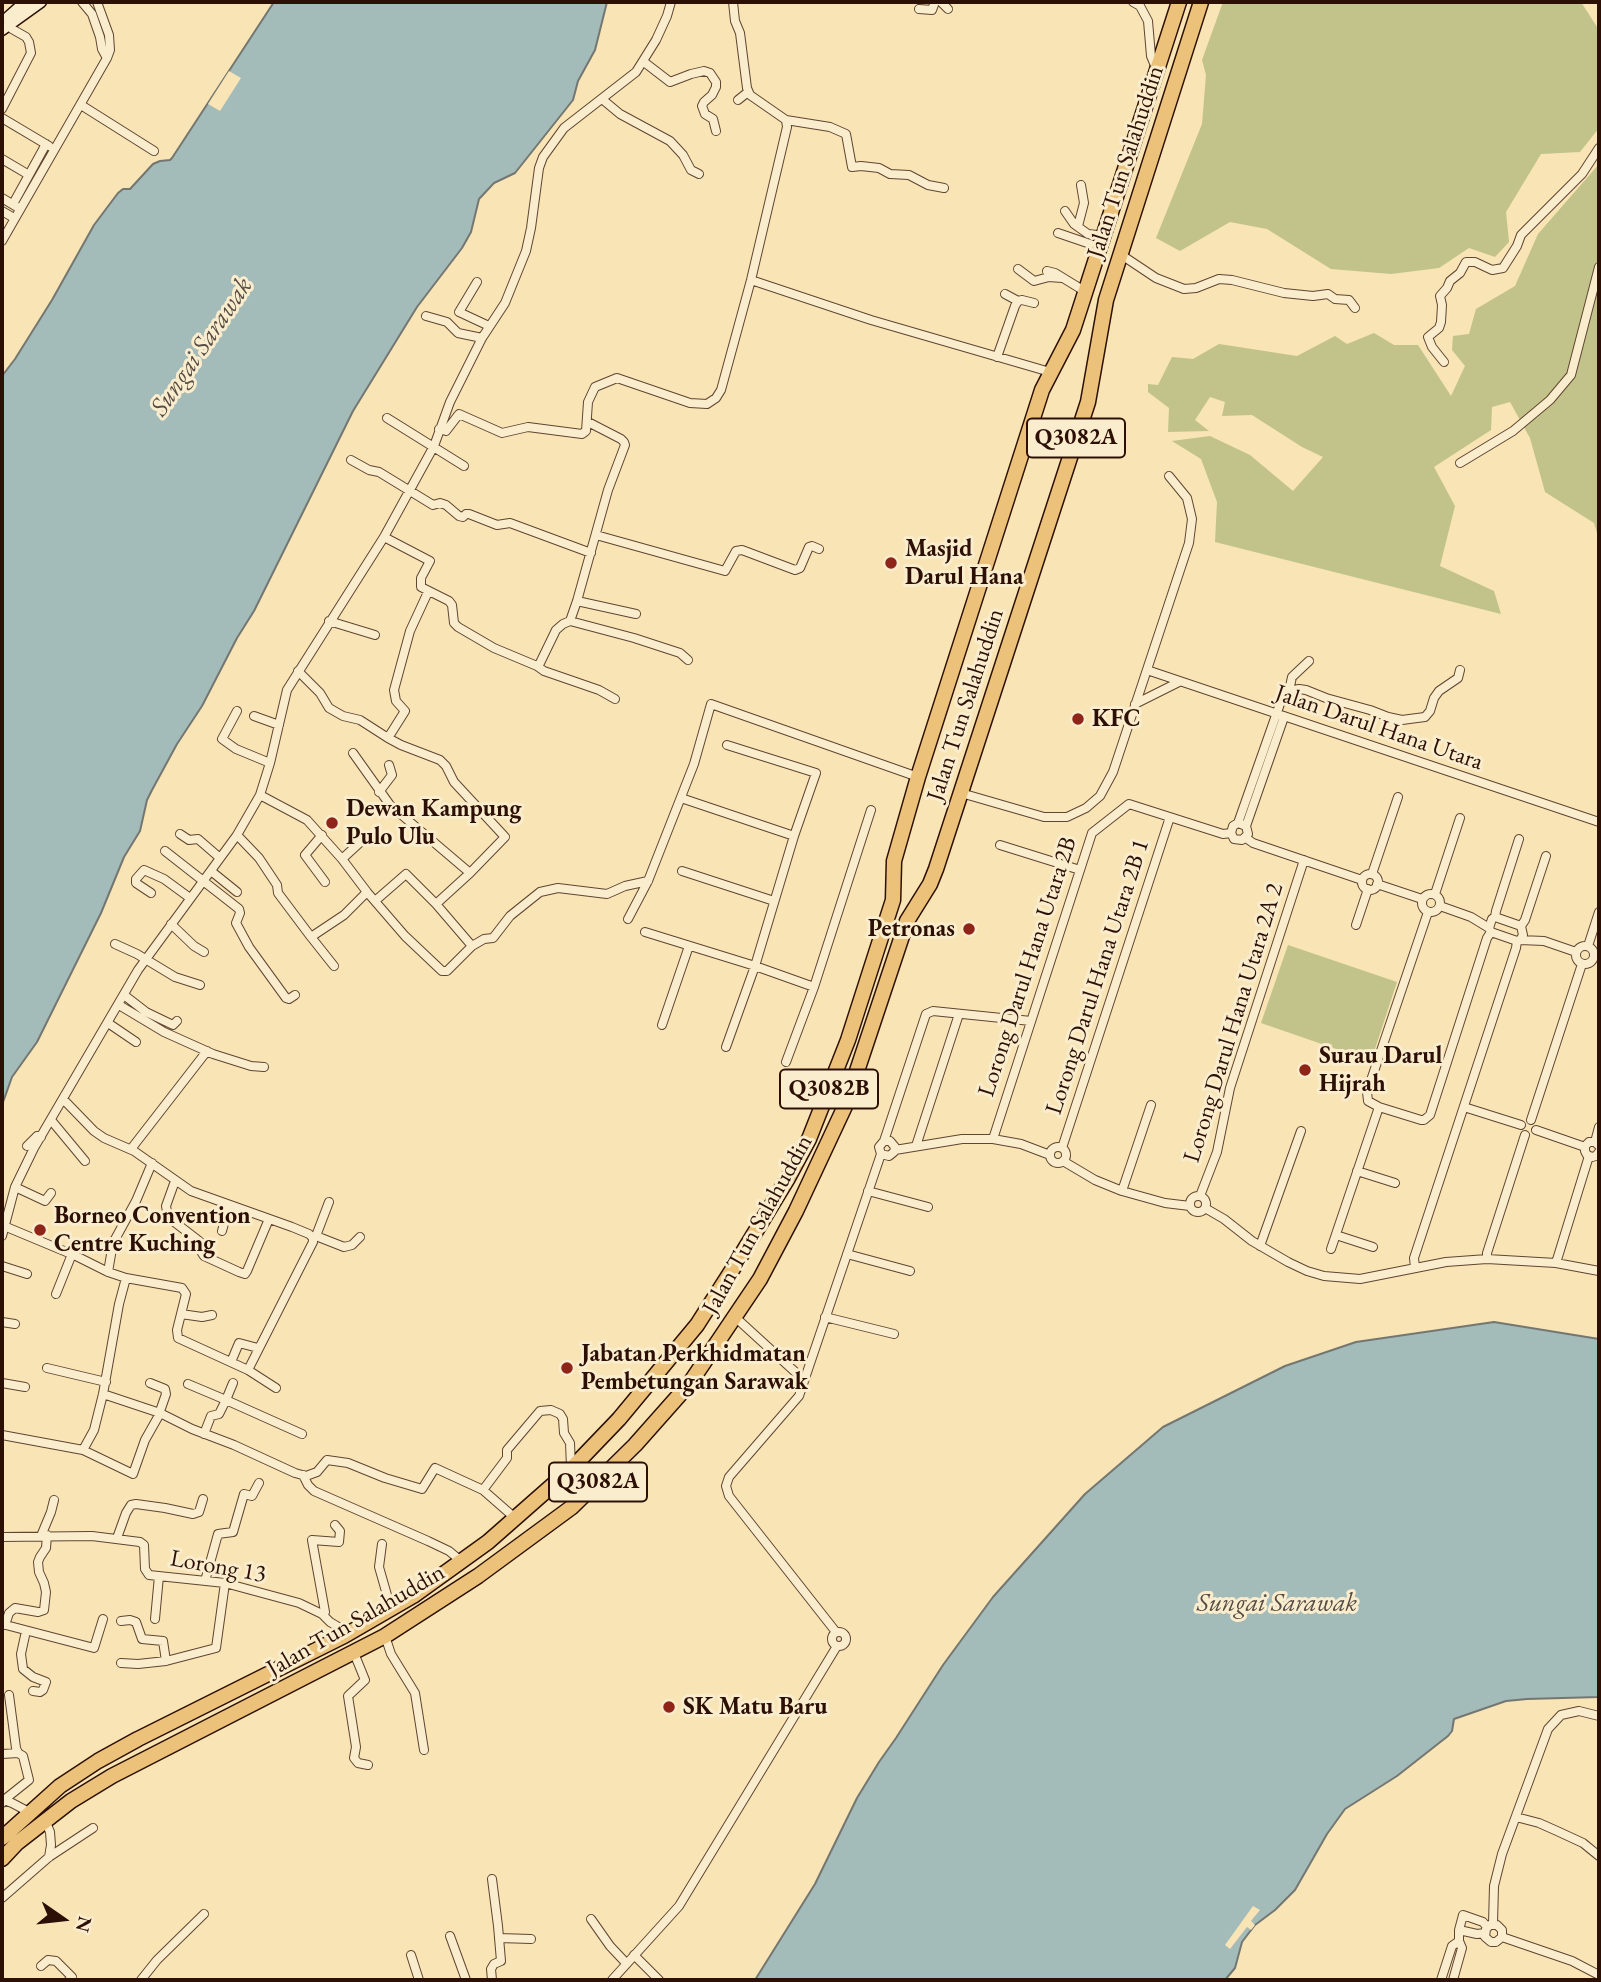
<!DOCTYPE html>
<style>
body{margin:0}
#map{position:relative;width:1601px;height:1982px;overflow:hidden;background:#f8e4b4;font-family:"EB Garamond",serif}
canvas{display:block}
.frame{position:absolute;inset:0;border:4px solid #2d1005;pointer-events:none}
.north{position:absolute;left:28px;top:1884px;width:70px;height:70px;-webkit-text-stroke:5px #faedce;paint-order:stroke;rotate:104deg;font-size:19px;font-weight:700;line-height:28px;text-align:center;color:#2d1005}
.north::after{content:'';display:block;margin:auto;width:24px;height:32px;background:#2d1005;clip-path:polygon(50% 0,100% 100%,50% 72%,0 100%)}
</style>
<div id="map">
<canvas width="1601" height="1982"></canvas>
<div class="frame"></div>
<div class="north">N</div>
</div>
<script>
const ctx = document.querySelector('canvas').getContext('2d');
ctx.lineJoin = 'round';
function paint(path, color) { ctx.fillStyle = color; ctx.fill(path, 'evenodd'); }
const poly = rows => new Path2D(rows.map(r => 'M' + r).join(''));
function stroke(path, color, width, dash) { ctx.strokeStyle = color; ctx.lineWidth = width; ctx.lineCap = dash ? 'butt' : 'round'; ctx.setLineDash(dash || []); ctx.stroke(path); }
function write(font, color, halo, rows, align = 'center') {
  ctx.font = font + ' "EB Garamond",serif'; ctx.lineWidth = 6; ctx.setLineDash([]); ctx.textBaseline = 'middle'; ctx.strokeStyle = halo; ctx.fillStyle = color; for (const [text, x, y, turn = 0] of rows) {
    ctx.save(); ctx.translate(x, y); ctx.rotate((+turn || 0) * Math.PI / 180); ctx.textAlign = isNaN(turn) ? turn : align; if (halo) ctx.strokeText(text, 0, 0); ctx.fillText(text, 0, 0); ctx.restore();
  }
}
paint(poly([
 [1223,2,1581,2,1599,30,1599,128,1580,152,1541,154,1506,212,1509,242,1495,257,1469,248,1439,268,1391,274,1331,269,1267,229,1230,222,1180,251,1156,238,1202,124,1206,75,1202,60],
 [1599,164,1599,540,1594,523,1545,492,1530,438,1510,402,1492,407,1491,430,1434,467,1455,506,1440,566,1494,591,1501,614,1215,542,1217,502,1201,459,1172,441,1210,436,1250,455,1293,491,1323,457,1302,447,1252,415,1222,416,1225,402,1210,397,1195,420,1209,431,1168,432,1169,408,1148,392,1148,384,1158,385,1172,357,1193,359,1219,344,1297,356,1335,336,1347,344,1374,333,1394,345,1418,345,1451,396,1465,366,1452,350,1453,336,1469,334,1476,309,1515,286,1538,234],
 [1288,945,1397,982,1371,1061,1261,1023]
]), '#c1c38a');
const water = poly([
 [274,2,607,2,595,50,578,81,573,100,515,173,494,183,479,199,471,232,462,248,417,307,353,411,254,611,237,638,202,706,177,744,152,790,147,800,140,831,124,857,101,913,37,1042,12,1077,2,1105,2,376,15,359,52,300,94,225,118,193,123,189,130,189,153,164,160,161,170,160,172,158,274,2],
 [1494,1322,1599,1339,1599,1697,1527,1699,1506,1701,1454,1719,1452,1731,1448,1736,1397,1776,1345,1809,1327,1834,1295,1890,1275,1910,1255,1925,1242,1942,1235,1968,1225,1980,755,1980,815,1884,857,1798,879,1762,896,1738,943,1665,993,1597,1085,1494,1163,1427,1285,1366,1356,1342,1494,1322]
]);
paint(water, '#a3bbb9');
stroke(water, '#747771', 2);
paint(poly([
 [229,71,241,78,220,111,208,104],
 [1253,1906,1260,1910,1251,1921,1255,1925,1251,1930,1247,1927,1230,1949,1225,1945]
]), '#f8e4b4');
const street = poly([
 [82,2,92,14,100,37,102,49,107,58],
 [733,2,735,21,740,33,747,88,750,95,786,120,830,127,846,134,852,167,861,166,879,168,890,174,909,175,928,185,944,188],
 [941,2,948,9],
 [1133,2,1140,6,1148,21,1151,56,1156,68],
 [919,9,932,10,935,2],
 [644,62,670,82,691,74,704,71,710,73,716,82,716,87,712,95,704,102,702,106,705,114,713,119,716,131],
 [602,99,620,114,670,141,683,155,691,170,699,174],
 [738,100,748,92],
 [81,105,154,151],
 [2,109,31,53,29,42,26,37,12,29,9,25],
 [2,118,49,146],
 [2,159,29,175],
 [2,198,17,207],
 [13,204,46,144],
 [2,211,14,218],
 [1065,211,1074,224,1088,234,1097,235,1104,233],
 [1078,226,1084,203,1081,185],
 [1058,233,1099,247],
 [2,241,107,58,110,50,109,35,97,2],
 [1120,254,1156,278,1184,289,1196,288,1219,279,1232,280,1284,293,1313,296,1328,294,1335,299,1349,300,1355,308],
 [1018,269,1034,281,1049,277,1062,278],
 [1047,271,1055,273,1086,292],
 [751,280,871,320,1050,372],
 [477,282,459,312,489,326],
 [1005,294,1018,301],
 [426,316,447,322,458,333,482,338],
 [997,357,1015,306,1018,301,1022,300,1034,303],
 [1444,362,1432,347,1428,337,1439,328,1441,322,1442,305,1440,296,1447,288,1450,281,1460,273,1466,262,1475,262,1492,270,1503,268,1517,246,1521,235,1582,174,1599,148],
 [387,418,464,466],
 [439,429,446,431,459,414,502,433,528,427,582,434,586,431,588,402,595,387,617,378,690,403,707,404,716,398,721,390,751,280,787,127,786,120],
 [351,460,369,470,379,472,433,505,440,503,446,505,459,516,463,517,466,514,469,514,497,525,510,523,591,553],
 [1460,463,1513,431,1550,400,1571,375,1599,267],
 [596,535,725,571,736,551,742,550,795,570,800,568,809,547,812,546,819,549],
 [384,537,430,561,421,578,421,587,449,601,452,605,454,623,458,627,494,648,537,666,540,663,556,630,563,624,570,621,577,601,608,490,625,445,624,442,621,439,588,422],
 [577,601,636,614],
 [329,621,375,635],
 [570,621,634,638,680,653,688,660],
 [537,666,544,671,599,690,615,699],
 [1147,670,1599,822],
 [298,671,320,693,329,708,343,716,360,720,388,738,405,711,396,701,394,690,410,631,428,592],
 [1289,691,1299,689,1306,690,1326,698,1370,710,1388,717,1402,720,1417,718,1425,717,1430,711,1434,698,1439,691,1458,678,1460,670],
 [1135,704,1179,682],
 [237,711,222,739,236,749,270,763],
 [254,716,279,725],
 [353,753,390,805,470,873],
 [379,792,392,775,389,765],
 [961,793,1044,817,1067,817,1086,808,1100,796,1113,772,1189,543,1192,519,1187,498,1169,476],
 [260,795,307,820,342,859,367,892,405,936,442,971,447,971,472,946,484,939,493,938,510,916,540,892,558,888,607,894,625,886,648,881],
 [681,798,794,836],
 [1238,823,1281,701,1289,691,1292,677,1309,661],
 [1246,826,1238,823,1233,826,1231,833,1234,839,1242,840,1248,834,1246,826,1284,717],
 [180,834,189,840,198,839,220,858],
 [237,835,259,858,277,885,278,893,311,937,344,915,367,892],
 [322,835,305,855,325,882],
 [1246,838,1253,843,1362,880],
 [1000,845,1080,870],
 [165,851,239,909,240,913,236,923,249,947,286,998,289,999,295,995],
 [342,859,367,836],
 [211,871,237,892],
 [682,871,774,901],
 [1372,874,1398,797],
 '1362 882a8 8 0 1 1 16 0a8 8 0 1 1-16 0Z',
 [1377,884,1422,899],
 [151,893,136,883,136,879,144,870,164,879,190,898],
 '1422 903a9 9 0 1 1 18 0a9 9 0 1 1-18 0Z',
 [1435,894,1460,818],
 [375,901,406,874,436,904,470,873,505,837,454,782,446,766,440,760,401,745,388,738],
 [436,904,472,946],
 [1440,906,1471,917,1489,928],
 [1428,912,1367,1092,1368,1101,1379,1107,1421,1120,1424,1120,1430,1115,1487,938,1491,932],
 [1495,917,1496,911,1519,839],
 [628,919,648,881,694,764,711,704,918,777],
 [171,924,194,946,204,952],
 [1356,925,1368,889],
 [1521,926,1525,920,1546,856],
 [645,932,755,966,814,987],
 [311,937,334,966],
 [1520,940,1544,941,1576,952],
 [115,944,137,954,175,977,200,985],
 '1576 955a9 9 0 1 1 18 0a9 9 0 1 1-18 0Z',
 [1588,946,1599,912],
 [124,995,146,1012,173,1025,177,1021],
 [119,1005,164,1032,213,1054,251,1066,264,1067],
 [108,1023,136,1042],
 [662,1025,689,946],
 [726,1047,755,966,794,836,816,773,727,745],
 [786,1062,814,987,871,810],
 [63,1099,94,1131,104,1138,134,1151,191,1191,292,1227,309,1234,313,1238,313,1242,248,1370,178,1338,177,1330,186,1294,182,1288,126,1278,119,1304,103,1394,94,1430,83,1450],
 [1464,1107,1521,1125],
 [51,1120,85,1161],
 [1531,1120,1582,964],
 [1536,1130,1585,1147],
 [993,1139,1092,833,1129,804,1223,834,1231,833],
 [884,1141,890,1141,895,1147,894,1152,889,1156,881,1154,879,1147,884,1141,926,1014,933,1011,1031,1021],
 [1595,1142,1599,1127],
 [27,1146,37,1136,41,1137],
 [916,1146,959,1014],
 [1599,1146,1595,1142,1589,1142,1585,1146,1585,1151,1587,1155,1592,1157,1596,1156,1599,1152],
 '1050 1155a8 8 0 1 1 16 0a8 8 0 1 1-16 0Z',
 [1062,1148,1170,817],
 [131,1149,207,1051],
 [895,1150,962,1139,993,1139,1021,1144,1050,1155],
 [1063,1161,1095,1180,1122,1191,1165,1203,1190,1206],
 [1357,1171,1395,1183],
 [175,1181,166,1206,168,1217,199,1241,202,1244,202,1253,204,1256,239,1272,245,1274,247,1271,269,1219],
 [15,1187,45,1201,51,1193],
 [868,1191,928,1207],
 [1122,1191,1151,1105],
 [1200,1196,1217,1152,1230,1088,1304,860],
 '1190 1204a8 8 0 1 1 16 0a8 8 0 1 1-16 0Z',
 [1205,1208,1224,1219,1252,1241,1288,1262,1307,1271,1324,1276,1360,1279,1446,1262,1487,1259,1556,1263,1599,1271],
 [4,1226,76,1256,108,1272,126,1278],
 [222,1231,229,1205],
 [1336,1235,1373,1247],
 [2,1236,15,1187,34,1148,138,970,237,835,260,795,270,763,287,690,384,537,434,446,450,402,482,338,505,303,526,251,531,228,539,168,543,157,564,128,636,72,656,40,667,16,671,2],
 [316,1236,329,1202],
 [313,1238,316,1236,344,1247,352,1245,360,1237],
 [1260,1246,1301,1131],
 [1331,1249,1379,1107],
 [847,1254,910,1271],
 [1487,1259,1487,1253,1525,1135],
 [1556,1263,1589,1156],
 [2,1266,27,1274],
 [1415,1268,1414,1258,1516,948,1517,941,1520,940,1523,935,1521,926,1495,917,1492,919,1489,928,1491,932,1517,941],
 [108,1272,113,1243,136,1201,152,1163],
 [56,1294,72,1254],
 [181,1314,202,1317,212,1315],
 [735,1317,804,1380],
 [825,1317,894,1334],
 [2,1322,15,1324],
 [231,1362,239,1343,258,1348],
 [47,1368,106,1382],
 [248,1370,276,1388],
 [2,1383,25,1387],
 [233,1383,226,1400,302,1434],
 [188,1384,226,1400,219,1414,211,1416,204,1434],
 [103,1394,160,1413,192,1429,234,1445,295,1473,306,1476,317,1472,327,1460,348,1463,385,1478,422,1489,435,1468,483,1490,515,1518],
 [2,1435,83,1450,133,1474,145,1440,158,1417,166,1394,165,1389,150,1383],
 [303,1475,308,1485,314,1491,428,1541,449,1551,461,1561],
 [483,1490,507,1458,507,1450,540,1411,551,1410,560,1414,563,1419,564,1433,570,1443,571,1467],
 [41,1536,51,1512,54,1500],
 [2,1537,92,1536,140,1542,144,1545,145,1569,149,1575,225,1583,299,1603,322,1614,330,1622,340,1628,344,1636],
 [117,1538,126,1513,131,1505,136,1504,165,1508,193,1514,199,1512,203,1499],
 [382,1544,379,1567,387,1595,388,1611],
 [205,1581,218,1534,233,1532,244,1494,252,1496,259,1483],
 [322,1614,325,1612,312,1540,339,1542,340,1531,335,1525],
 [155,1619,159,1576],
 [121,1621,130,1620,136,1622,142,1639,163,1641,166,1661],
 [2,1624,94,1648,103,1619],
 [5,1625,9,1613,15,1608,38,1612,44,1610,46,1592,44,1583,39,1572,38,1562,40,1557,46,1548,47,1535],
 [26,1631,21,1654,23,1669,33,1677,46,1682,43,1690,40,1692,33,1691],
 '832 1639a7 7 0 1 1 14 0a7 7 0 1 1-14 0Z',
 [836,1632,729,1496,726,1486,729,1477,799,1396,881,1154],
 [385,1636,391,1654,415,1693,424,1750],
 [354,1653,365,1680,348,1696,356,1747,354,1758,358,1763,368,1765],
 [121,1663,138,1664,166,1661,216,1648,225,1583],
 [2,1754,18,1753],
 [4,1800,29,1780,23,1756,18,1753,16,1748,9,1695],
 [2,1803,4,1800,12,1803,29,1812],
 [1516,1817,1539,1823,1557,1831,1583,1843,1599,1856],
 [45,1820,50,1832,51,1845,49,1857],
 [492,1879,498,1926,501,1961,494,1964,491,1969,492,1980],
 [2,1898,49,1857,93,1828],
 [591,1919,610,1946,626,1963],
 [1493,1924,1494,1886,1502,1854,1548,1729,1561,1715,1579,1711,1599,1716],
 [1459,1930,1477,1934,1485,1933],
 [450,1936,466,1980],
 [1502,1937,1502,1930,1497,1925,1490,1925,1486,1929,1485,1937,1491,1942,1496,1942,1502,1937,1572,1961,1599,1975],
 [499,1938,531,1939],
 [411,1955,419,1980],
 [634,1955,659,1980],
 [41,1966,48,1960,56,1961,72,1977,69,1980],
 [141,1980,157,1960,204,1914],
 [612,1980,679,1906,837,1646],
 [1441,1980,1452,1946,1459,1941],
 [1453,1980,1462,1948,1459,1941,1459,1930,1463,1915,1483,1922,1487,1927]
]);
const secondary = poly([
 [7,18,25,2],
 [2,30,41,2]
]);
const highway = poly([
 [2,1838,60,1786,98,1761,138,1739,344,1636,413,1596,488,1542,571,1469,619,1419,697,1325,734,1267,788,1178,809,1139,848,1040,893,900,894,861,918,777,1042,390,1073,330,1179,2],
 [2,1859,17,1843,71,1801,112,1776,385,1636,478,1576,572,1507,635,1445,690,1383,760,1279,796,1211,846,1104,907,921,930,884,936,869,1088,402,1106,300,1201,2]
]);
stroke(street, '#604531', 10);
stroke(secondary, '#2d1005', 13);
stroke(highway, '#2d1005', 17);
stroke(street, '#faedce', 8);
stroke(secondary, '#faedce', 10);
stroke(highway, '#ecc27a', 14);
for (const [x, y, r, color] of [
 [891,563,7,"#8f2418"],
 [1078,719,7,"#8f2418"],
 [332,823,7,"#8f2418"],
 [969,929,7,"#8f2418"],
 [1305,1070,7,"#8f2418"],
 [40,1230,7,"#8f2418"],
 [567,1368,7,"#8f2418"],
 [669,1707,7,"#8f2418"]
]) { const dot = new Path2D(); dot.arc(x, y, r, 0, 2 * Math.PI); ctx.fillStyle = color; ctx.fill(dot); stroke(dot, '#faedce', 2.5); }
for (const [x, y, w] of [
 [1076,438,98],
 [829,1089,98],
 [598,1482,98]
]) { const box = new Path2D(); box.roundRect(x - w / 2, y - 19.5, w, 39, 5); ctx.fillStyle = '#faedce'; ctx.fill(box); stroke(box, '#2d1005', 2); }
write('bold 23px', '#2d1005', null, [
 ["Q3082A",1076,438],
 ["Q3082B",829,1089],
 ["Q3082A",598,1482]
]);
write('24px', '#2d1005', '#faedce', [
 ["Jalan Tun Salahuddin",1126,162,-72],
 ["Jalan Tun Salahuddin",966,705,-72],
 ["Jalan Darul Hana Utara",1379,728,19],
 ["Lorong Darul Hana Utara 2B",1028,967,-72],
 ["Lorong Darul Hana Utara 2B 1",1098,977,-72],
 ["Lorong Darul Hana Utara 2A 2",1234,1023,-73],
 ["Jalan Tun Salahuddin",758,1225,-61],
 ["Lorong 13",218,1567,10],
 ["Jalan Tun Salahuddin",356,1621,-30]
]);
write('bold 24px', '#2d1005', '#faedce', [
 ["Masjid",905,549],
 ["Darul Hana",905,577],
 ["KFC",1092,719],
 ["Dewan Kampung",346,809],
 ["Pulo Ulu",346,837],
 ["Petronas",955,929,"right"],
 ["Surau Darul",1319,1056],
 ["Hijrah",1319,1084],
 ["Borneo Convention",54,1216],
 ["Centre Kuching",54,1244],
 ["Jabatan Perkhidmatan",581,1354],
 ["Pembetungan Sarawak",581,1382],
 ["SK Matu Baru",683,1707]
], 'left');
write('italic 26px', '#564c44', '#faedce', [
 ["Sungai Sarawak",202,347,-56],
 ["Sungai Sarawak",1277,1604]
]);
</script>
